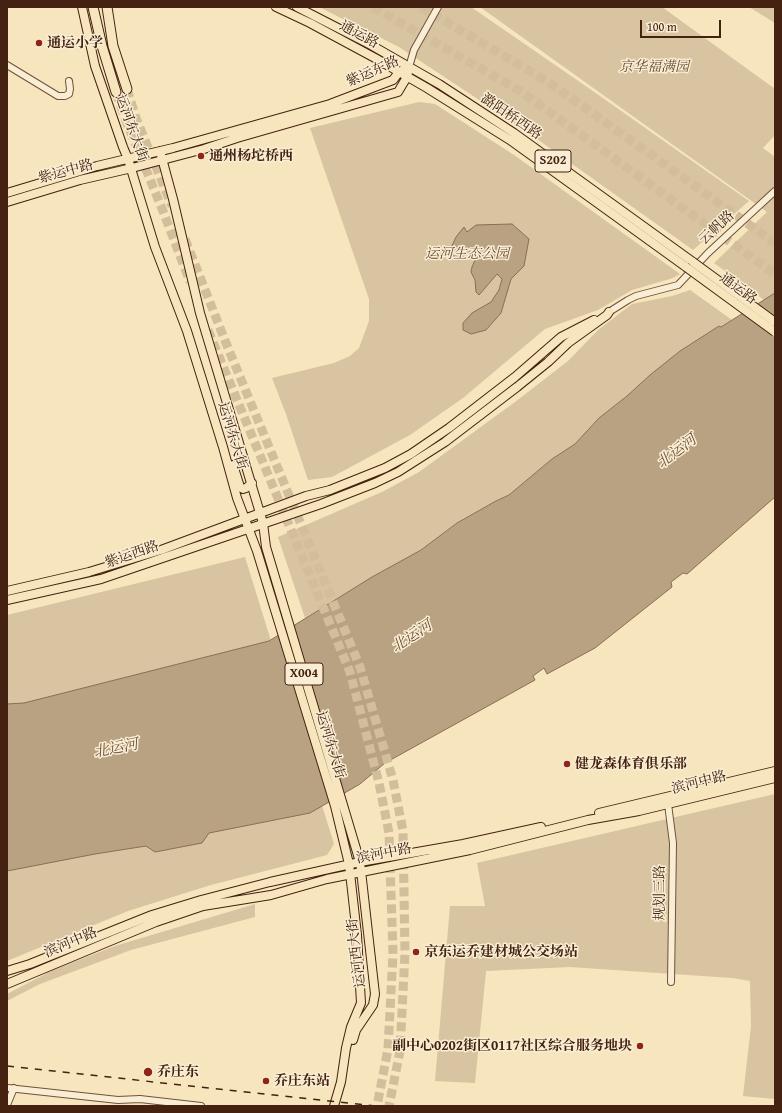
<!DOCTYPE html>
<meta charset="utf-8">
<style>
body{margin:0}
#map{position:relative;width:782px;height:1113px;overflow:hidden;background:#f6e5bd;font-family:"Gentium Book Plus",serif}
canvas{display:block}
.frame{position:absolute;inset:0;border:8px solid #442110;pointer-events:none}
.scale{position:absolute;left:640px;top:20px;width:81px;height:18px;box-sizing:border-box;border:2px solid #442110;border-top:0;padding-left:5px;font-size:12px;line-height:14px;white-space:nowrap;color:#442110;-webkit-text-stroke:3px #f9eed4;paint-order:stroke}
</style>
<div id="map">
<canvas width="782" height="1113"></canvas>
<div class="frame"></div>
<div class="scale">100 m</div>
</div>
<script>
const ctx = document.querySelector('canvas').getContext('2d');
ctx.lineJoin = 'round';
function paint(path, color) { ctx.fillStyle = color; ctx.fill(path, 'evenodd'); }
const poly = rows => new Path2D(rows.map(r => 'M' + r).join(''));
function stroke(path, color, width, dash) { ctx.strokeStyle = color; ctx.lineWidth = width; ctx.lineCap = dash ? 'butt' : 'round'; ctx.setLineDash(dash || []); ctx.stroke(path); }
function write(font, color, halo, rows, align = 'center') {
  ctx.font = font + ' "Gentium Book Plus","Noto Serif SC",serif'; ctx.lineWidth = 3; ctx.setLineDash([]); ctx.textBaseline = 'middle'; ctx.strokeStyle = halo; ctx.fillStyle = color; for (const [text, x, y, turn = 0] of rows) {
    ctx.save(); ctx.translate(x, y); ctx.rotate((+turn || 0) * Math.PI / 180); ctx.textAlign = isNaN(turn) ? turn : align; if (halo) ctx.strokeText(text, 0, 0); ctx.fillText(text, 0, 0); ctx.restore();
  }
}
paint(poly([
 [319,7,471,7,590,89,749,201,693,250,523,129,399,47],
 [480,7,662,7,775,89,775,135,763,148,775,157,775,308,714,263,767,212],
 [749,7,775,7,775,23],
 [419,102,435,104,514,155,680,274,673,278,632,290,598,310,545,329,463,398,410,435,332,477,308,480,286,414,272,378,334,363,350,356,359,348,369,321,369,299,310,128],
 [690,290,732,320,721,327,719,326,681,351,650,375,627,396,599,418,575,444,552,459,509,495,496,501,457,523,421,550,372,577,305,618,278,537,382,492,419,472,515,402,568,361,598,330,632,304,672,296],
 [245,557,334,844,327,855,211,885,128,911,7,961,7,615],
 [775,794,775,1099,743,1096,751,1026,750,981,732,978,570,967,486,971,475,1083,435,1081,450,906,485,906,477,863],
 [255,904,255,917,131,950,40,984,7,1001,7,994,53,970,115,946]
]), '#d8c4a0');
const water = poly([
 [512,224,529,239,524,266,511,279,501,313,486,330,471,334,463,330,463,323,472,313,491,302,499,290,502,279,497,274,479,295,476,292,475,280,471,272,472,267,475,260,474,254,467,254,459,260,453,256,450,250,456,237,464,227,467,232,476,225,512,224],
 [775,293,775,497,687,574,683,573,671,582,672,587,595,648,547,674,544,668,533,676,535,680,385,763,360,784,310,813,209,833,202,843,155,852,146,846,95,854,7,871,7,704,24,703,269,641,372,577,421,550,457,523,496,501,509,495,552,459,575,444,599,418,627,396,650,375,680,351,719,326,721,327,775,293]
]);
paint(water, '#b9a282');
stroke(water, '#8a6e54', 1);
stroke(poly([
 [373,7,520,91,775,274],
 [421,7,550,83,775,243],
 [127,89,136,118,172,206],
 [116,92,126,121,163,211,190,282],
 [185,239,226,343,360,667,393,780,403,831,405,953,400,1051,389,1106],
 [208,330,350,672,379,783,389,833,393,954,388,1049,377,1106]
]), '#d2be9a', 9, [9, 4.5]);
const minor = poly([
 [7,65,58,96,65,96,69,94,70,89,69,81],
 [409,67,414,50,438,7],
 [609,312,628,300,636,296,678,285,708,253,775,191],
 [668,804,673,843,671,982],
 [8,1088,118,1100,140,1099,201,1106],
 [7,1105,14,1088]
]);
const major = poly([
 [82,7,95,66,123,147,128,159,155,247,187,331,223,447,237,498,257,551,335,806,349,864,357,935,361,1003,351,1027,346,1048,341,1082,334,1106],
 [276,7,310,23,375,58,427,88,510,140,686,267],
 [297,7,371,45,439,84,514,133,693,262],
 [160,151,173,199,200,313,263,523,266,547,360,862,375,994,373,1005,356,1030,353,1040],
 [7,193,97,166,173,148,330,104,393,80,399,72,403,70],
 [7,202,80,180,132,168,204,149,237,138,398,92,407,77,408,72],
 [233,465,240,487,243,489,246,488,252,483],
 [7,591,89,572,161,550,306,496,330,490,385,468,411,454,449,428,515,377,561,337,594,320],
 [7,600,101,579,321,504,375,483,398,472,445,442,517,387,548,362,568,343,607,315,609,312],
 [599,813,775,771],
 [7,971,30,964,152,915,201,900,270,882,360,862,463,844,541,827],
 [7,984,156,922,203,906,271,895,327,879,470,850,588,820,639,811,775,778]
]);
const highway = poly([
 [93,7,102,46,116,92],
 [107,7,113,46,127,89]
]);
stroke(minor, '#70523b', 8);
stroke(major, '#442110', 10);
stroke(highway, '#442110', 11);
stroke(minor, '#f9eed4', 6);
stroke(major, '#f6e5bd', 8);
stroke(highway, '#f6e5bd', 9);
stroke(poly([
 [7,1066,375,1106]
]), '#442110', 1.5, [7, 7]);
const majorBridge = poly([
 [693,262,775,322],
 [686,267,775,332]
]);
stroke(majorBridge, '#442110', 10, []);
stroke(majorBridge, '#f6e5bd', 8);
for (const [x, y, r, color] of [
 [39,43,4,"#8f2418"],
 [201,156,4,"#8f2418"],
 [567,764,4,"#8f2418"],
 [416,952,4,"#8f2418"],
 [640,1046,4,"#8f2418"],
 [148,1072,5,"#8f2418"],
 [266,1081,4,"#8f2418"]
]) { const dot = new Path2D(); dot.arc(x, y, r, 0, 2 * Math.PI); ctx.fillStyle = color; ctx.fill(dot); stroke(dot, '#f9eed4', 1.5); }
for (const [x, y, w] of [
 [553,161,36],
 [304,674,38]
]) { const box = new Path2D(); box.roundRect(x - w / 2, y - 11, w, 22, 3); ctx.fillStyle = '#f9eed4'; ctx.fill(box); stroke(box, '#442110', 1); }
write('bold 13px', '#442110', null, [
 ["S202",553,161],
 ["X004",304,674]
]);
write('14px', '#442110', '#f9eed4', [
 ["通运路",359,35,28],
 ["紫运东路",373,72,-24],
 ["潞阳桥西路",511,117,34],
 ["运河东大街",131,128,70],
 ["紫运中路",66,172,-15],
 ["云帆路",717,228,-43],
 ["通运路",738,289,36],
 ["运河东大街",232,436,73],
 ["紫运西路",132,555,-19],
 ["运河东大街",330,745,73],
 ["滨河中路",699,783,-14],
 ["滨河中路",384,854,-11],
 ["规划三路",660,893,-90],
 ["滨河中路",71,943,-23],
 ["运河西大街",357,953,-97]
]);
write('bold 14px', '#442110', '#f9eed4', [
 ["通运小学",47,43],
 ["通州杨坨桥西",209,156],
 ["健龙森体育俱乐部",575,764],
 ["京东运乔建材城公交场站",424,952],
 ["副中心0202街区0117社区综合服务地块",632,1046,"right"],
 ["乔庄东",157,1072],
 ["乔庄东站",274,1081]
], 'left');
write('italic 14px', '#694a34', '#f9eed4', [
 ["京华福满园",654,67],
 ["运河生态公园",467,254]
]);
write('italic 15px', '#6d4e38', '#f9eed4', [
 ["北运河",677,452,-37],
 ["北运河",412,637,-33],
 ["北运河",116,749,-11]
]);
</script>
